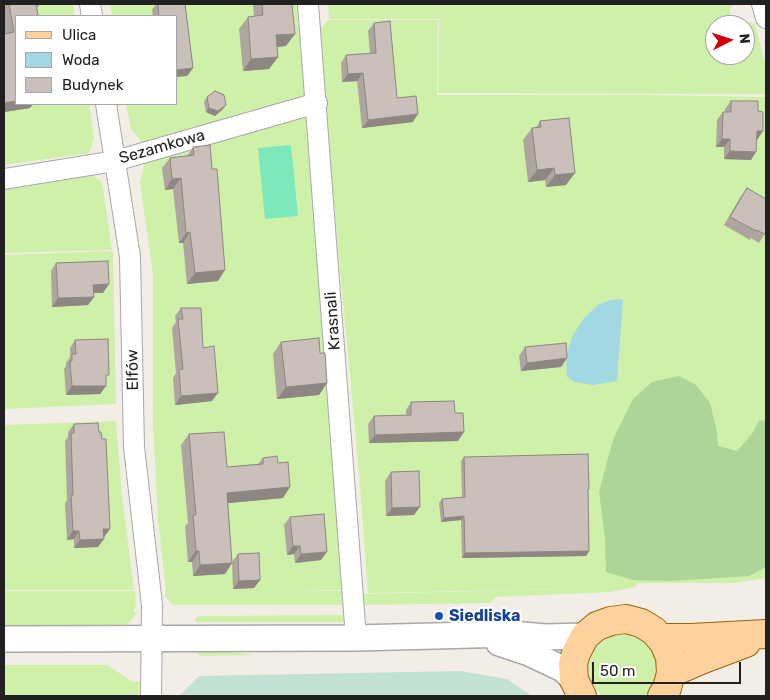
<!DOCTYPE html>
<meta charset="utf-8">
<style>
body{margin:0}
#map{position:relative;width:770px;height:700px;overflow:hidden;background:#f2eee6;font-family:Rubik,sans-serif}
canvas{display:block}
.frame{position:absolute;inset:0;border:5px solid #212121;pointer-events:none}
.legend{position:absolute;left:15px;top:15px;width:162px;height:90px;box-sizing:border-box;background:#fff;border:1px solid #a6a6a6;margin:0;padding:6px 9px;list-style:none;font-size:15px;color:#212121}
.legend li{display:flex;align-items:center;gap:10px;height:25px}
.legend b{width:25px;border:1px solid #a6a6a6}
.north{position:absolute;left:705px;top:15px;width:50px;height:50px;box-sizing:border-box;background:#fff;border:1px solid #a6a6a6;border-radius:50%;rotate:85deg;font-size:14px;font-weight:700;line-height:20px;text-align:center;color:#212121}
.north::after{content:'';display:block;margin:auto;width:18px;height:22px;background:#d10008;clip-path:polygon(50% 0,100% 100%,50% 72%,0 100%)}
.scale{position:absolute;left:592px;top:662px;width:149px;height:22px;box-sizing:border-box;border:2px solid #212121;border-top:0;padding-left:6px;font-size:15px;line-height:18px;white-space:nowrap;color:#212121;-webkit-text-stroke:4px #fff;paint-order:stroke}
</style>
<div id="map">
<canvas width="770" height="700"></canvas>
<div class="frame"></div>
<ul class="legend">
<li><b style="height:6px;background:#ffd19e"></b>Ulica</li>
<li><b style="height:14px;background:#a2d7e4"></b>Woda</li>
<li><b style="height:14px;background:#cac0b9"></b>Budynek</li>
</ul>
<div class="north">N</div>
<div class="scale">50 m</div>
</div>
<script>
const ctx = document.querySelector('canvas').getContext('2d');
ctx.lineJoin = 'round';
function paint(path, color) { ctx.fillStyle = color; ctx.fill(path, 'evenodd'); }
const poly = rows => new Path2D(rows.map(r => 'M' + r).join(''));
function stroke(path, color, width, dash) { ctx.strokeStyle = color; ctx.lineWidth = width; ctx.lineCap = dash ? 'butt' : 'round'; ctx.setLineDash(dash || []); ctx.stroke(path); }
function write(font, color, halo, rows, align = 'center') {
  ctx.font = font + ' Rubik,sans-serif'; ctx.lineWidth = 4.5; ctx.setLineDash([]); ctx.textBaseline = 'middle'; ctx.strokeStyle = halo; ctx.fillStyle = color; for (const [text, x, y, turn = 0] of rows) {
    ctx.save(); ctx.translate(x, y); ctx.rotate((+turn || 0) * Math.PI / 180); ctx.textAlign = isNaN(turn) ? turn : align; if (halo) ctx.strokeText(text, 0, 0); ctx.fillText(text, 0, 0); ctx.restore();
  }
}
paint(poly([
 [4,4,73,4,74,16,16,16,16,104,89,104,94,138,89,153,4,165],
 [110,4,297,4,305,97,143,144,131,129,126,104,176,104,176,16,112,16],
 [328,4,737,4,730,7,730,21,744,21,755,24,766,67,766,94,438,93,439,19,329,19],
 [715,25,745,25,745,55,715,55],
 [329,20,438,20,437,95,641,95,766,97,766,578,734,583,637,583,636,587,610,592,496,597,490,603,360,605,359,594,611,588,368,593,359,473,318,31],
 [306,116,347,590,280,591,347,591,348,605,173,605,166,598,165,595,166,591,174,591,166,591,158,519,153,424,153,275,140,182,145,162],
 [87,175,93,176,100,180,103,187,112,250,4,253,4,188],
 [113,251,116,404,4,409,4,255],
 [116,421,122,496,134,590,4,590,4,425],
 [4,591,135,591,136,604,134,612,138,612,129,623,120,625,4,625],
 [347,615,346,618,341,622,195,622,196,617,200,616],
 [628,634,642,639,652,649,658,663,657,677,651,690,644,696,603,696,599,693,591,681,588,667,592,653,601,642,614,635],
 [203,648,255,655,201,656,198,654,197,649],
 [4,665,107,665,131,681,140,682,139,696,4,696]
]), '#cef0a8');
paint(poly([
 [679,376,696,385,710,403,717,431,718,446,737,451,752,434,759,421,766,420,766,567,749,576,671,581,633,580,606,572,605,538,599,492,613,440,633,399,652,382]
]), '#acd597');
paint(poly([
 [460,671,507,679,532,696,179,696,199,676]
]), '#c1e2d2');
paint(poly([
 [291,145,298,216,265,219,258,148]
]), '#7de8bb');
paint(poly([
 [623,299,617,381,593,385,574,382,567,377,566,356,573,335,584,318,598,305,610,300]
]), '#a2d7e4');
const minor = poly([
 [90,4,92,16],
 [308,4,356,638],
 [762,4,766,18],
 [106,104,130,257,134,447,152,605,151,696],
 [4,179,115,161,317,103]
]);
const tertiary = poly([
 [4,639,356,638,512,634,545,637,585,636],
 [499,643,529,653,563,669,574,680]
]);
const primary = poly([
 [660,638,691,638,766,634],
 [671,673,701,660,746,643],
 [582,696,574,680,573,664,576,653,585,636,597,626,611,621,626,619,641,623,654,631,664,643,670,657,671,673,667,688,662,696]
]);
stroke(minor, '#a8a8a8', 22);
stroke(tertiary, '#a8a8a8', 28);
stroke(primary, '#9d6300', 30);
stroke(minor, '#fff', 20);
stroke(tertiary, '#fff', 25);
stroke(primary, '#ffd19e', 28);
paint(poly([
 [4,4,40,4,37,8,38,16,16,16,16,104,33,104,30,108,4,112,4,34,5,34,4,24],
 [156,4,185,4,193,68,187,76,176,16,153,16,152,10],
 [253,4,292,4,286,46,277,47,278,57,269,69,243,71,239,29,248,17,254,16],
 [374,23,397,98,413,122,362,128,357,81,342,82,341,63,346,55,370,53,368,31],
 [207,97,223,109,215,116,206,112,204,102],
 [731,101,757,140,751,160,724,159,724,147,716,147,717,120,723,112,725,112,725,109],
 [540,121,566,185,546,187,545,180,528,182,523,140,532,128,536,128],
 [193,147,218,281,187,284,183,243,179,243,173,189,165,190,162,168,170,158,187,156],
 [747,188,766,232,759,243,751,238,750,240,724,225,741,196],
 [56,263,103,293,94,293,94,297,88,305,52,307,51,271],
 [181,308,203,348,212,401,175,405,173,378,176,373,172,328,176,322,175,316],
 [75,340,106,380,106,386,100,394,66,395,64,369,66,366,66,363,70,357,70,348],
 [281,342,327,383,319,395,277,399,273,354],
 [525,347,567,358,561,367,521,371,519,356],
 [411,402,455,413,458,441,369,443,368,424,374,416,406,415,406,410],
 [74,424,99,432,104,537,98,547,74,548,74,539,67,540,65,503,67,500,65,441,68,437,68,432],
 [189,434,227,467,258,464,263,458,278,463,283,498,228,503,232,563,225,574,193,576,192,562,188,562,185,526,188,523,181,445],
 [464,457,588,492,589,551,586,556,462,558,461,520,441,522,439,503,442,499,462,497,461,461],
 [391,472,414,515,386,516,385,481],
 [290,517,321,560,295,563,294,554,287,555,284,525],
 [238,554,260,580,254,588,233,589,232,562]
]), '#aea59f');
paint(poly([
 [295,34,286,46,268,48,276,35],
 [278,57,269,69,243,71,251,59],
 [193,68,187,76,176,77,176,70],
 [363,73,357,81,342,82,348,74],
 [16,101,16,104,33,104,30,108,4,112,4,103],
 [226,105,223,109,215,116,206,112,209,108],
 [418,114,413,122,362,128,368,120],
 [757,131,763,131,757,140,751,140],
 [722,139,730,139,724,147,716,147],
 [730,151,756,152,751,160,724,159],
 [554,168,545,180,528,182,537,170],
 [575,173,566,185,546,187,555,175],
 [181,178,173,189,165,190,172,179],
 [190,232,183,243,179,243,186,233],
 [225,270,218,281,187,284,195,273],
 [109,284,103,293,87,293,93,285],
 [94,297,88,305,52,307,58,298],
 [567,358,561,367,521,371,527,363],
 [327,383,319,395,277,399,286,387],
 [72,386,106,386,100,394,66,395],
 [218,393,212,401,175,405,181,396],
 [464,432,458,441,369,443,375,435],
 [290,487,283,498,219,504,227,493],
 [420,507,414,515,386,516,392,508],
 [464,516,461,520,441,522,444,518],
 [103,529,110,529,104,537,97,537],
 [73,531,79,531,74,539,67,540],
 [104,539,98,547,74,548,80,540],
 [293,546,300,546,294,554,287,555],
 [196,551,199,551,192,562,188,562],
 [589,551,586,556,462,558,465,553],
 [327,552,321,560,295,563,301,554],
 [232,563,225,574,193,576,200,565],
 [260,580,254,588,233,589,239,581]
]), '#8d8682');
const building = poly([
 [9,4,36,4,38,16,16,16,16,101,4,103,4,34,14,32,9,4],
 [158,4,185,4,193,68,176,70,176,16,159,16,158,4],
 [262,4,292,4,295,34,276,35,278,57,251,59,248,17,263,15,262,4],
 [390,21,397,98,416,96,418,114,368,120,363,73,348,74,346,55,376,53,374,23,390,21],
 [215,91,224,95,226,105,218,111,209,108,207,97,215,91],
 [731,101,758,101,758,111,763,112,763,131,757,131,756,152,730,151,730,139,722,139,723,112,731,112,731,101],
 [569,118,575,173,555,175,554,168,537,170,532,128,541,127,540,121,569,118],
 [210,145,212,169,217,169,225,270,195,273,190,232,186,233,181,178,172,179,170,158,194,155,193,147,210,145],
 [747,188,766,199,766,232,765,234,756,230,756,231,730,217,747,188],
 [108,261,109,284,93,285,94,297,58,298,56,263,108,261],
 [181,308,201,308,203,348,214,346,218,393,181,396,179,370,183,369,178,319,183,319,181,308],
 [319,338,320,353,325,353,327,383,286,387,281,342,319,338],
 [108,339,109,375,106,375,106,386,72,386,70,361,72,361,72,354,76,354,75,340,108,339],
 [566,343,567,358,527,363,525,347,566,343],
 [454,401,455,413,463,413,464,432,375,435,374,416,411,415,411,402,454,401],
 [98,423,99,432,101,432,102,439,106,439,110,529,103,529,104,539,80,540,79,531,73,531,71,495,73,495,71,433,74,433,74,424,98,423],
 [224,432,227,467,263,464,263,458,277,456,278,463,288,462,290,487,227,493,232,563,200,565,199,551,196,551,193,515,196,515,189,434,224,432],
 [588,454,589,489,588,489,589,551,465,553,464,516,444,518,442,499,465,497,464,457,588,454],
 [419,471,420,507,392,508,391,472,419,471],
 [324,514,327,552,301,554,300,546,293,546,290,517,324,514],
 [259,553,260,580,239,581,238,554,259,553]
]);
paint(building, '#cac0b9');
stroke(building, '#8d8682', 1);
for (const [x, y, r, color] of [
 [439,616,5,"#1a4fb4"]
]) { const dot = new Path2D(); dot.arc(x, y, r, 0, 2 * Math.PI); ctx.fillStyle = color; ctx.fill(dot); stroke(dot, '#fff', 2); }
write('16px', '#212121', '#fff', [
 ["Sezamkowa",162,147,-16],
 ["Krasnali",333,321,-94],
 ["Elfów",133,370,-91]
]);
write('bold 16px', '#164399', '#fff', [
 ["Siedliska",449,616]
], 'left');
</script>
